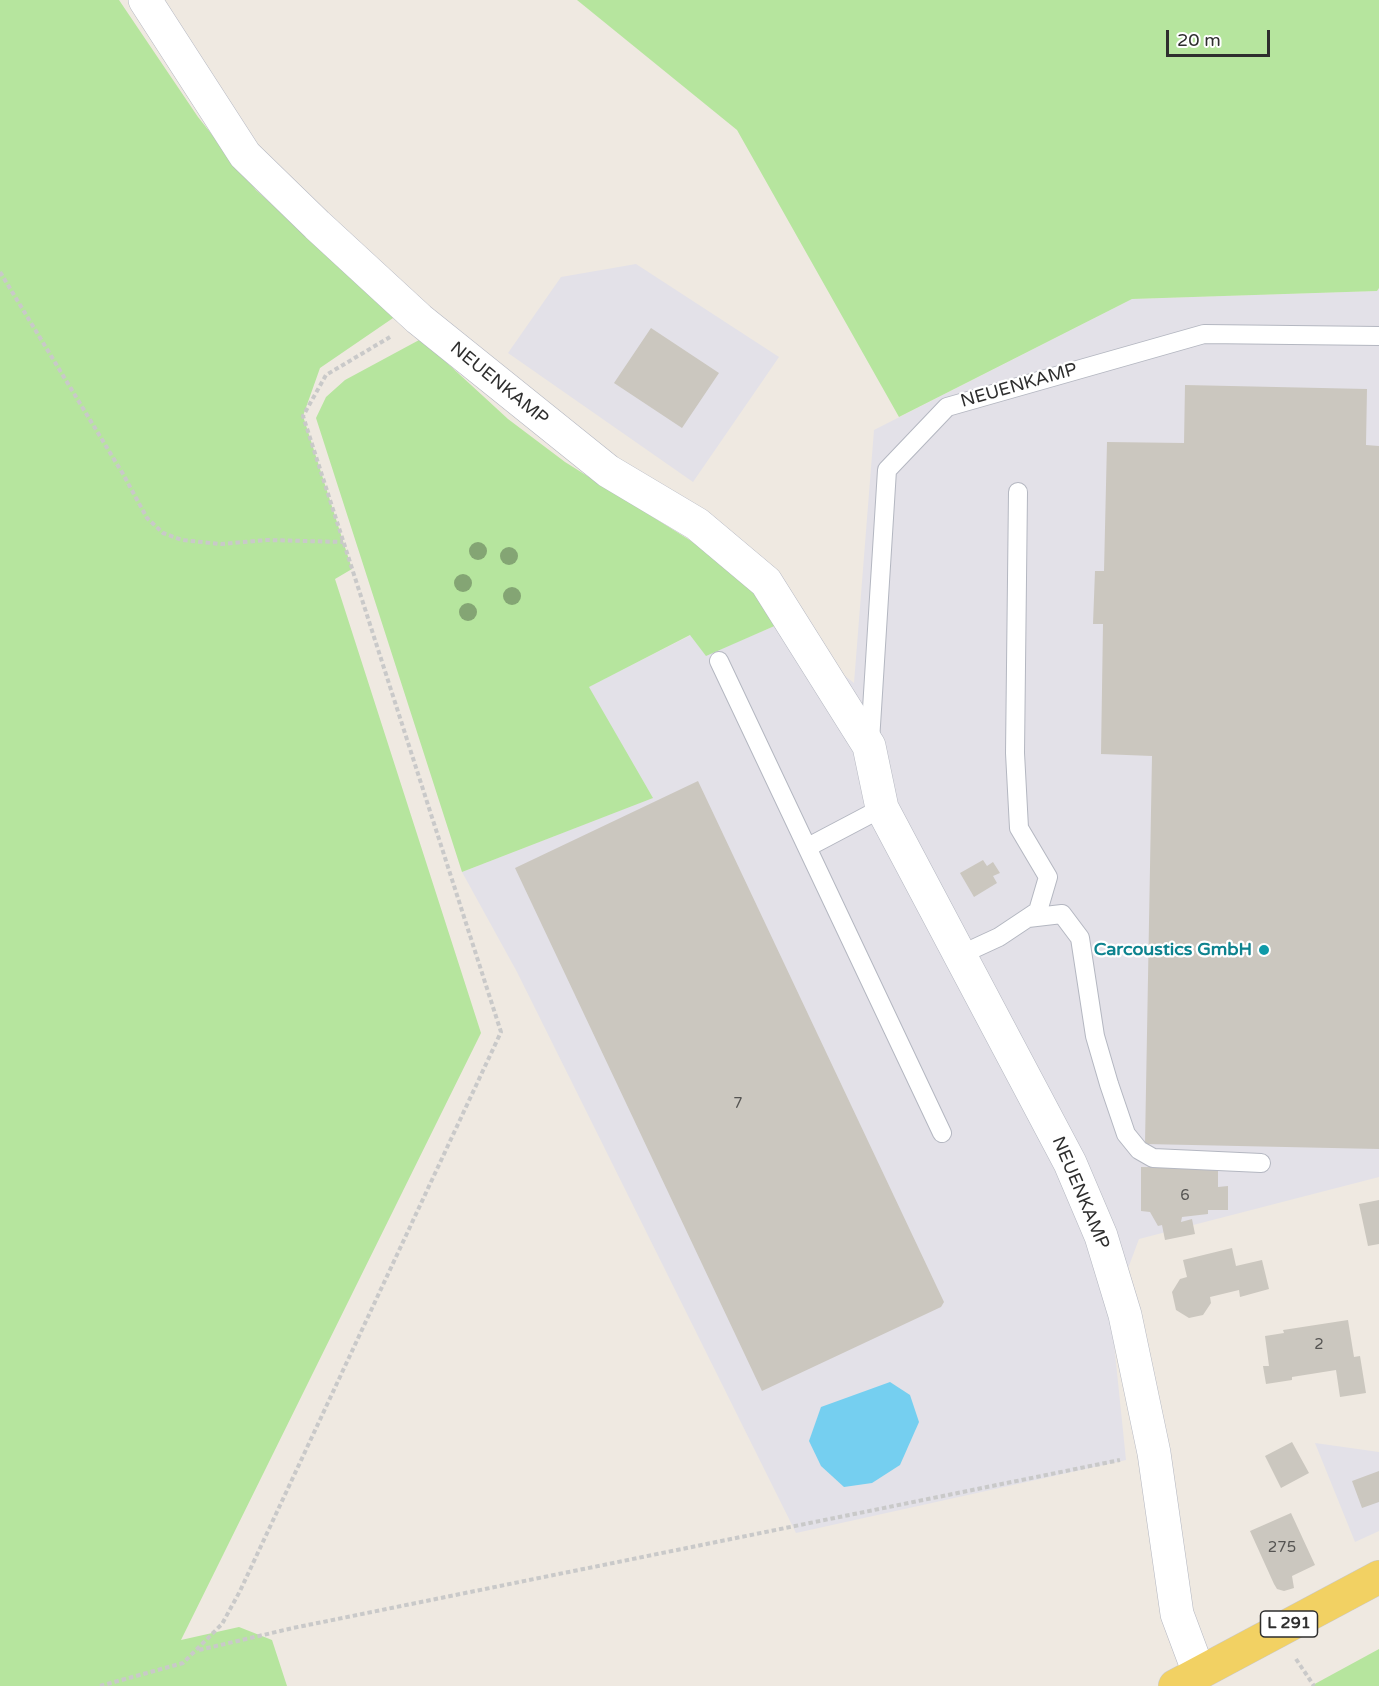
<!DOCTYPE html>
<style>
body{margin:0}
#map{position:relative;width:1379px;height:1686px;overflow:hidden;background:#efe9e1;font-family:"Varela Round",sans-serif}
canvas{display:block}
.scale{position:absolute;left:1166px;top:30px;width:104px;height:27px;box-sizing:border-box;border:3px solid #2e2e2e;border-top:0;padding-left:8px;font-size:18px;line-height:21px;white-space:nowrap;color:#2e2e2e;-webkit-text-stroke:4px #fff;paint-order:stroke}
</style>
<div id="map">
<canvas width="1379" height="1686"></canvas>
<div class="scale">20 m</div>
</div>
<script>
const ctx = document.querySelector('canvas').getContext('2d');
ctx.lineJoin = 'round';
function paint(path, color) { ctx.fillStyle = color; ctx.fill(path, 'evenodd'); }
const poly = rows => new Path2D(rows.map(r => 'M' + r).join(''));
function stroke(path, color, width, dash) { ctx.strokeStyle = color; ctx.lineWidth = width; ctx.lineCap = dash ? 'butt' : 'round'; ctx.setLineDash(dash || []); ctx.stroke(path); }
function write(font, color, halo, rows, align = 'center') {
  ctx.font = font + ' "Varela Round",sans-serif'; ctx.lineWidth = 4.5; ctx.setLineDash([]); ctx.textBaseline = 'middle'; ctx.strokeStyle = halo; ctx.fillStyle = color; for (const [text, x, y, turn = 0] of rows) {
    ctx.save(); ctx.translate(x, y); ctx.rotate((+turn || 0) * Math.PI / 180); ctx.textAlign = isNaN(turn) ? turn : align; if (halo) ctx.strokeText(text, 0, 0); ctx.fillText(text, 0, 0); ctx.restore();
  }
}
paint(poly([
 [636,264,779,357,693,482,508,353,561,277],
 [1379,288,1379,1177,1139,1239,1111,1314,1126,1460,796,1533,517,972,462,872,652,798,588,687,691,635,706,655,779,624,854,683,874,430,1132,299,1377,291],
 [1315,1443,1379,1452,1379,1531,1355,1542]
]), '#e3e1e8');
paint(poly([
 [0,0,119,0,198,117,256,190,396,316,320,368,303,416,352,569,335,579,481,1033,181,1640,239,1627,272,1640,287,1686,0,1686],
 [577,0,1379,0,1379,288,1377,291,1132,299,899,417,737,130],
 [421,339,508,419,565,462,739,571,779,624,706,656,690,635,589,687,653,798,462,872,316,418,326,397,345,380],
 [1379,1649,1379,1686,1311,1686]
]), '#b6e59e');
paint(poly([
 [890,1382,910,1395,919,1422,900,1465,872,1483,844,1487,821,1466,809,1441,821,1407]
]), '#75cff0');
paint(poly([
 [651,328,719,373,682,428,614,383],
 [1185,385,1367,389,1366,445,1379,446,1379,1149,1145,1144,1152,756,1101,754,1103,624,1093,624,1095,571,1104,571,1107,442,1184,443],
 [698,781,944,1302,941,1307,762,1391,515,868],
 [983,860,987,866,993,862,1000,873,993,876,997,883,974,897,960,873],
 [1141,1167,1218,1168,1218,1187,1228,1186,1228,1210,1208,1210,1208,1214,1182,1217,1181,1222,1192,1219,1195,1234,1165,1240,1162,1225,1158,1226,1150,1212,1141,1211],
 [1379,1200,1379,1244,1368,1246,1359,1204],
 [1232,1248,1236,1266,1262,1260,1269,1289,1240,1297,1239,1290,1210,1297,1211,1303,1203,1315,1189,1318,1176,1310,1172,1292,1180,1279,1187,1277,1183,1260],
 [1348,1320,1354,1357,1360,1356,1366,1393,1340,1397,1336,1370,1292,1377,1292,1380,1266,1384,1263,1366,1269,1366,1265,1336,1284,1333,1283,1330],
 [1292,1442,1309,1473,1281,1488,1265,1456],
 [1379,1471,1379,1502,1362,1508,1352,1481],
 [1291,1513,1315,1565,1292,1576,1294,1588,1284,1591,1277,1589,1274,1584,1250,1531]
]), '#cbc7bf');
const lane = poly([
 [719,661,942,1133],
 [870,741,887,470,947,407,1204,334,1379,336],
 [808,847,882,808],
 [1028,918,1062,914,1080,938,1095,1036,1109,1084,1126,1134,1139,1150,1153,1158,1261,1163],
 [960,955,999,937,1038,911,1048,877,1019,828,1015,753,1018,492]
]);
const street = poly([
 [145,0,245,155,317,225,419,319,608,471,697,524,766,582,869,746,882,808,1070,1163,1101,1236,1125,1315,1154,1453,1177,1614,1199,1673]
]);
const primary = poly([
 [1175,1686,1379,1577]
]);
stroke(lane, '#b4b7c1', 20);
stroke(street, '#b4b7c1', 34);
stroke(primary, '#c9c9c9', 34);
stroke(poly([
 [0,272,123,474,147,518,163,533,182,540,221,544,267,540,343,542],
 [199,1650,293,1628,1120,1460],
 [1296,1659,1314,1686],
 [100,1686,183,1663,222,1624,240,1591,501,1032,303,416,326,375,390,337]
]), '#c9c9c9', 4, [4.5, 3]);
stroke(lane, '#fff', 18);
stroke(street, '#fff', 33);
stroke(primary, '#f2d163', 33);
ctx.fillStyle = '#84a574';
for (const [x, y] of [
 [478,551],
 [509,556],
 [463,583],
 [512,596],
 [468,612]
]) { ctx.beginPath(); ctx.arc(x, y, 9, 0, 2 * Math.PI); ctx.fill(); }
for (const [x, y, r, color] of [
 [1264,950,6,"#0f9aa8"]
]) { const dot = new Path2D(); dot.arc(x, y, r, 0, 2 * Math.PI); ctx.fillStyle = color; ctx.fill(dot); stroke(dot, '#fff', 2); }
write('15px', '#555452', null, [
 ["7",738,1104],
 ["6",1185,1196],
 ["2",1319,1345],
 ["275",1282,1548]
]);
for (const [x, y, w] of [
 [1289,1624,57]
]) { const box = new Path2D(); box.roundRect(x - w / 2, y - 13, w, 26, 4.5); ctx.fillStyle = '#fff'; ctx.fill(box); stroke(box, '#2e2e2e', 1.5); }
write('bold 16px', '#2e2e2e', null, [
 ["L 291",1289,1624]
]);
write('18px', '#2e2e2e', '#fff', [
 ["NEUENKAMP",499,384,39],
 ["NEUENKAMP",1019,386,-16],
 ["NEUENKAMP",1080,1193,67]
]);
write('bold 18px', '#0d838f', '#fff', [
 ["Carcoustics GmbH",1252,950]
], 'right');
</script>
